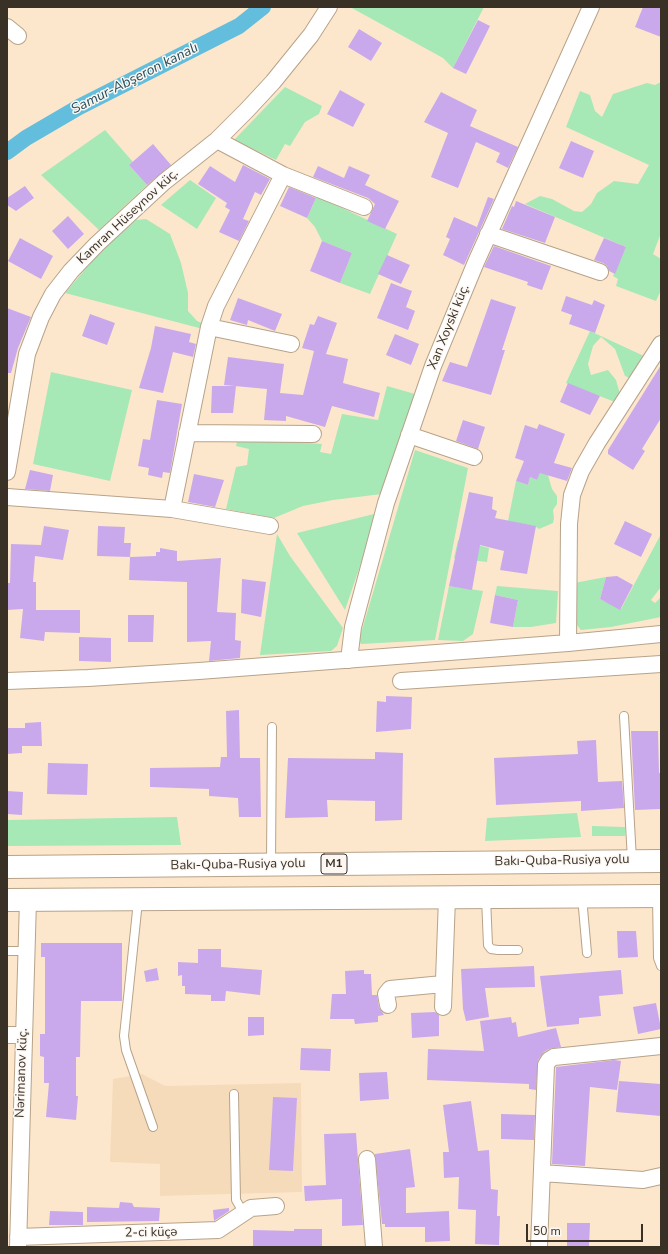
<!DOCTYPE html>
<meta charset="utf-8">
<style>
body{margin:0}
#map{position:relative;width:668px;height:1254px;overflow:hidden;background:#fde7cc;font-family:"Nunito Sans",sans-serif}
canvas{display:block}
.frame{position:absolute;inset:0;border:8px solid #393126;pointer-events:none}
.scale{position:absolute;left:526px;top:1224px;width:117px;height:18px;box-sizing:border-box;border:2px solid #393126;border-top:0;padding-left:5px;font-size:12px;line-height:14px;white-space:nowrap;color:#393126;-webkit-text-stroke:3px #fcf7f2;paint-order:stroke}
</style>
<div id="map">
<canvas width="668" height="1254"></canvas>
<div class="frame"></div>
<div class="scale">50 m</div>
</div>
<script>
const ctx = document.querySelector('canvas').getContext('2d');
ctx.lineJoin = 'round';
function paint(path, color) { ctx.fillStyle = color; ctx.fill(path, 'evenodd'); }
const poly = rows => new Path2D(rows.map(r => 'M' + r).join(''));
function stroke(path, color, width, dash) { ctx.strokeStyle = color; ctx.lineWidth = width; ctx.lineCap = dash ? 'butt' : 'round'; ctx.setLineDash(dash || []); ctx.stroke(path); }
function write(font, color, halo, rows, align = 'center') {
  ctx.font = font + ' "Nunito Sans",sans-serif'; ctx.lineWidth = 3; ctx.setLineDash([]); ctx.textBaseline = 'middle'; ctx.strokeStyle = halo; ctx.fillStyle = color; for (const [text, x, y, turn = 0] of rows) {
    ctx.save(); ctx.translate(x, y); ctx.rotate((+turn || 0) * Math.PI / 180); ctx.textAlign = isNaN(turn) ? turn : align; if (halo) ctx.strokeText(text, 0, 0); ctx.fillText(text, 0, 0); ctx.restore();
  }
}
paint(poly([
 [142,1074,165,1086,301,1083,302,1192,160,1196,160,1164,110,1162,113,1079]
]), '#f5dbba');
paint(poly([
 [350,7,484,7,453,68,443,58],
 [661,82,661,233,653,254,661,259,661,290,656,301,616,286,618,279,613,276,626,247,525,204,540,196,552,199,574,211,582,212,591,204,597,193,614,181,638,184,649,165,566,127,580,91,590,95,595,111,602,117,613,94,647,83,655,85],
 [285,87,322,106,319,114,305,122,290,146,285,144,276,160,234,140],
 [105,130,133,162,129,165,147,185,99,230,41,175],
 [190,180,216,198,197,229,161,205],
 [317,196,397,234,370,294,340,283,352,253,322,241,315,227,307,218],
 [146,219,170,234,181,263,188,293,188,311,197,321,204,324,203,329,65,293,100,252,136,220],
 [590,331,644,356,630,378,625,376,615,349,601,337,593,346,588,364,591,375,608,370,616,380,620,394,615,402,566,383],
 [51,372,132,390,110,481,33,464],
 [387,386,415,394,382,494,333,500,303,506,274,518,226,509,236,467,247,465,249,449,236,446,238,438,322,444,320,452,331,454,342,414,378,420],
 [415,450,468,468,435,640,361,644,359,640],
 [542,467,546,468,552,489,557,496,557,504,553,510,554,518,553,523,539,529,535,526,508,521,516,481,528,485,530,477,537,480],
 [378,513,345,610,297,533],
 [277,534,290,556,343,628,337,646,331,651,260,655],
 [661,534,661,587,651,600,655,603,661,597,661,617,611,627,581,630,575,623,574,583,606,577,600,599,621,609],
 [458,540,489,548,487,562,454,558],
 [449,586,483,591,473,634,463,641,438,640],
 [497,586,558,591,556,623,531,627,513,627,518,600,495,595],
 [577,813,581,837,485,841,487,818],
 [177,817,181,845,7,846,7,820],
 [592,826,625,827,625,836,592,836]
]), '#a7e8b7');
stroke(poly([
 [7,152,26,138,79,107,239,26,263,7]
]), '#62bedc', 16);
paint(poly([
 [643,7,661,7,661,37,635,27],
 [478,20,490,26,466,74,453,68],
 [359,29,382,43,371,61,348,47],
 [340,90,365,104,353,127,327,114],
 [441,92,477,110,470,126,518,147,508,168,496,162,500,153,476,142,458,188,431,177,448,133,424,122],
 [571,141,594,151,583,178,559,168],
 [153,144,171,165,147,185,129,165],
 [243,165,270,179,261,195,255,192,243,219,249,221,239,241,219,232,230,210,225,207,227,203,198,184,210,166,235,182],
 [318,166,344,178,349,166,370,175,365,185,399,201,385,229,367,221,375,204,368,198,313,177],
 [25,186,34,198,16,211,7,205,7,198],
 [289,187,316,198,307,218,280,206],
 [488,197,494,199,464,265,443,255,450,239,446,237,454,217,477,227],
 [516,201,555,217,545,243,502,229,512,206,514,207],
 [68,216,84,234,68,249,52,231],
 [20,238,53,256,41,279,8,261],
 [604,238,626,247,615,274,609,271,607,266,603,263,594,260],
 [322,241,352,253,340,283,310,271],
 [494,246,551,266,542,290,527,285,528,282,484,267],
 [387,255,410,265,401,284,378,274],
 [391,283,412,291,406,307,415,311,408,330,377,318],
 [566,296,592,305,594,300,605,305,595,333,569,324,572,315,561,311],
 [238,298,282,314,275,331,248,320,247,325,230,320],
 [491,299,516,307,502,350,505,350,491,395,442,381,450,362,467,367],
 [7,308,31,317,18,348,11,373,7,373],
 [90,314,115,323,107,345,82,336],
 [318,316,337,323,326,354,348,359,343,383,380,393,374,417,332,406,325,427,286,416,286,421,264,420,267,389,224,385,228,357,284,364,280,393,303,395,314,351,302,348,310,324,314,325],
 [155,326,191,334,189,342,196,344,193,357,173,352,163,393,139,388,151,348],
 [395,334,419,344,411,365,386,355],
 [661,365,661,418,642,449,645,451,633,470,608,454,608,450],
 [568,383,600,396,590,415,560,402],
 [212,386,236,386,233,413,211,413],
 [157,400,182,404,170,473,163,472,162,478,148,475,149,468,138,466,143,439,150,440],
 [463,420,485,427,478,449,456,441],
 [539,424,565,434,554,463,572,468,567,481,540,473,537,480,530,477,528,485,516,481,524,461,515,458,525,425,537,429],
 [30,470,53,475,50,491,25,489],
 [194,474,224,480,215,507,188,502],
 [469,492,493,497,492,509,497,511,495,518,536,526,527,574,500,570,504,551,480,545,472,590,449,586],
 [625,521,652,534,641,557,614,544],
 [44,526,69,530,63,560,35,556,33,582,36,582,36,610,80,610,80,633,45,632,44,641,20,638,23,609,7,610,7,583,10,583,11,544,41,545],
 [98,526,125,527,124,543,131,543,130,557,97,556],
 [160,548,177,551,177,561,221,558,217,612,236,613,235,640,241,641,240,658,209,661,211,641,187,642,187,582,129,580,130,557,156,556,156,552,160,552],
 [617,576,633,585,620,610,600,599,606,577],
 [242,579,266,582,261,617,241,613],
 [495,595,518,600,513,627,490,623],
 [128,615,154,615,153,642,128,642],
 [79,637,111,638,111,662,79,661],
 [386,696,412,697,411,729,376,732,377,701,386,702],
 [239,710,240,758,260,758,261,817,239,817,238,798,209,796,209,789,150,787,150,768,220,767,221,757,227,757,226,711],
 [41,722,42,746,22,746,22,753,7,754,7,728,25,728,25,723],
 [631,731,658,731,659,773,661,773,661,809,635,810],
 [596,740,598,782,622,781,624,808,581,811,581,801,496,805,494,758,578,754,577,741],
 [375,752,403,753,402,820,375,821,375,801,327,800,328,817,285,818,288,758,375,759],
 [48,763,88,764,87,795,47,794],
 [7,791,23,792,22,815,7,814],
 [617,931,636,931,638,957,618,958],
 [41,943,122,943,122,1001,81,1001,80,1057,76,1057,76,1096,78,1096,76,1120,46,1117,49,1083,44,1083,44,1057,40,1056,40,1034,45,1034,45,957,41,957],
 [198,949,221,949,221,967,262,970,260,995,226,991,225,1001,211,1001,211,995,185,994,185,986,182,986,182,975,178,976,178,962,198,963],
 [534,966,535,987,485,988,489,1017,466,1021,463,1009,461,969],
 [157,968,159,980,146,982,144,971],
 [364,970,364,974,371,974,372,995,377,995,379,1007,384,1015,378,1016,378,1022,355,1024,354,1019,330,1019,332,994,346,994,345,971],
 [621,970,623,994,599,996,601,1016,579,1018,579,1024,547,1027,540,976],
 [656,1003,661,1029,638,1034,633,1007],
 [435,1012,439,1015,439,1036,412,1038,411,1013],
 [248,1017,264,1017,264,1035,248,1036],
 [511,1017,512,1023,516,1022,518,1037,556,1028,561,1047,549,1049,544,1052,538,1060,536,1090,529,1089,529,1084,427,1080,428,1049,484,1051,480,1021],
 [301,1048,331,1049,330,1071,300,1070],
 [614,1060,621,1061,617,1090,590,1087,585,1166,552,1164,556,1067],
 [387,1072,389,1099,360,1101,359,1073],
 [619,1081,661,1084,661,1116,616,1112],
 [273,1097,297,1098,293,1171,269,1170],
 [471,1101,478,1151,489,1150,491,1189,498,1190,497,1216,500,1216,499,1245,475,1244,476,1210,458,1209,459,1177,444,1178,443,1152,449,1152,443,1105],
 [501,1114,535,1115,534,1140,501,1139],
 [356,1133,363,1225,342,1226,342,1199,305,1201,304,1186,326,1185,324,1134],
 [410,1149,415,1187,406,1188,406,1213,449,1211,450,1241,425,1242,425,1227,385,1227,385,1224,382,1224,375,1154],
 [120,1202,132,1203,134,1207,160,1208,159,1221,87,1222,87,1207,119,1208],
 [229,1208,229,1211,214,1221,213,1210],
 [50,1211,83,1212,83,1225,49,1225],
 [567,1223,590,1223,589,1247,567,1247],
 [294,1229,322,1229,322,1247,253,1247,253,1230,294,1231]
]), '#c9a9eb');
const service = poly([
 [624,716,632,860],
 [271,863,272,727],
 [582,897,587,953],
 [657,897,658,958,661,966],
 [486,898,488,945,491,949,498,950,518,950],
 [138,901,124,1036,126,1050,153,1127],
 [7,951,26,951],
 [234,1094,236,1200,243,1212]
]);
const minor = poly([
 [7,27,18,36],
 [217,140,283,175,364,207],
 [488,234,600,272],
 [209,327,291,344],
 [187,433,313,434],
 [409,435,474,457],
 [7,472,27,354,41,317,53,294,71,271,97,244,164,182,217,140,247,110,273,82,311,35,329,7],
 [7,497,172,509,270,526],
 [172,509,209,327,216,306,283,175],
 [568,643,569,524,572,495,581,471,597,443,661,344],
 [349,660,353,627,386,503,433,366,476,262,591,7],
 [7,681,88,678,199,671,568,643,661,634],
 [401,681,661,664],
 [388,1005,386,994,390,989,443,984],
 [443,1007,447,898],
 [7,1035,24,1035],
 [367,1159,374,1247],
 [542,1173,643,1180,661,1176],
 [18,1237,218,1230,251,1208,276,1206],
 [18,1247,28,900],
 [539,1247,546,1065,549,1060,554,1057,661,1046]
]);
const trunk = poly([
 [7,867,661,861],
 [7,900,661,896]
]);
stroke(service, '#b7a389', 10);
stroke(minor, '#b7a389', 18);
stroke(trunk, '#b7a389', 24);
stroke(service, '#fff', 8);
stroke(minor, '#fff', 16);
stroke(trunk, '#fff', 22);
for (const [x, y, w] of [
 [334,864,26]
]) { const box = new Path2D(); box.roundRect(x - w / 2, y - 10, w, 20, 3); ctx.fillStyle = '#fcf7f2'; ctx.fill(box); stroke(box, '#393126', 1); }
write('bold 12px', '#393126', null, [
 ["M1",334,864]
]);
write('13px', '#393126', '#fcf7f2', [
 ["Kamran Hüseynov küç.",128,217,-43],
 ["Xan Xoyski küç.",449,327,-68],
 ["Bakı-Quba-Rusiya yolu",562,861,-1],
 ["Bakı-Quba-Rusiya yolu",238,865,-1],
 ["Nərimanov küç.",22,1073,-88],
 ["2-ci küçə",151,1233,-1]
]);
write('italic 14px', '#254e5c', '#fcf7f2', [
 ["Samur-Abşeron kanalı",135,79,-27]
]);
</script>
